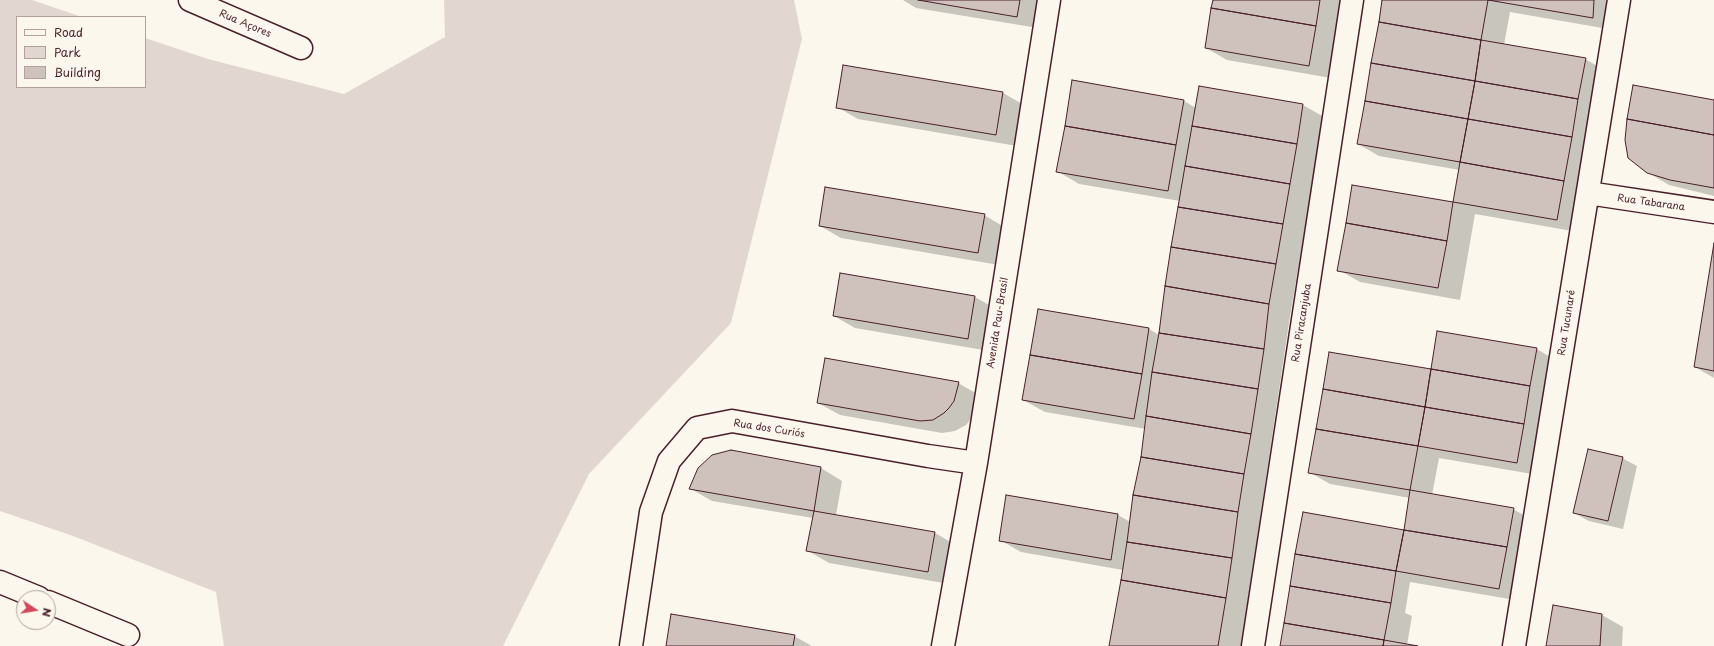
<!DOCTYPE html>
<meta charset="utf-8">
<style>
body{margin:0}
#map{position:relative;width:1714px;height:646px;overflow:hidden;background:#fbf7ec;font-family:"Playpen Sans",sans-serif}
canvas{display:block}
.legend{position:absolute;left:16px;top:16px;width:130px;height:72px;box-sizing:border-box;background:#fbf7ec;border:1px solid #b4a19f;margin:0;padding:5px 7px;list-style:none;font-size:12px;color:#4a1f2b}
.legend li{display:flex;align-items:center;gap:8px;height:20px}
.legend b{width:20px;border:1px solid #b4a19f}
.north{position:absolute;left:16px;top:590px;width:40px;height:40px;box-sizing:border-box;background:#fbf7ec;border:1px solid #b4a19f;border-radius:50%;rotate:102deg;font-size:11px;font-weight:700;line-height:16px;text-align:center;color:#4a1f2b}
.north::after{content:'';display:block;margin:auto;width:14px;height:18px;background:#d1495b;clip-path:polygon(50% 0,100% 100%,50% 72%,0 100%)}
</style>
<div id="map">
<canvas width="1714" height="646"></canvas>
<ul class="legend">
<li><b style="height:5px;background:#fbf7ec"></b>Road</li>
<li><b style="height:11px;background:#e2d7d0"></b>Park</li>
<li><b style="height:11px;background:#cfc2bc"></b>Building</li>
</ul>
<div class="north">N</div>
</div>
<script>
const ctx = document.querySelector('canvas').getContext('2d');
ctx.lineJoin = 'round';
function paint(path, color) { ctx.fillStyle = color; ctx.fill(path, 'evenodd'); }
const poly = rows => new Path2D(rows.map(r => 'M' + r).join(''));
function stroke(path, color, width, dash) { ctx.strokeStyle = color; ctx.lineWidth = width; ctx.lineCap = dash ? 'butt' : 'round'; ctx.setLineDash(dash || []); ctx.stroke(path); }
function write(font, color, halo, rows, align = 'center') {
  ctx.font = font + ' "Playpen Sans",sans-serif'; ctx.lineWidth = 4; ctx.setLineDash([]); ctx.textBaseline = 'middle'; ctx.strokeStyle = halo; ctx.fillStyle = color; for (const [text, x, y, turn = 0] of rows) {
    ctx.save(); ctx.translate(x, y); ctx.rotate((+turn || 0) * Math.PI / 180); ctx.textAlign = isNaN(turn) ? turn : align; if (halo) ctx.strokeText(text, 0, 0); ctx.fillText(text, 0, 0); ctx.restore();
  }
}
paint(poly([
 [0,0,32,0,82,17,17,17,17,87,145,87,145,38,208,59,344,94,445,37,444,0,794,0,802,39,731,323,589,474,503,646,224,646,216,592,73,536,0,511]
]), '#e2d7d0');
paint(poly([
 [903,0,1043,0,1038,28,916,8],
 [1214,0,1343,0,1331,78,1227,60,1206,48],
 [1382,0,1613,0,1614,30,1510,12,1504,45,1585,59,1606,71,1578,232,1475,214,1460,300,1360,282,1339,270,1353,186,1454,203,1460,170,1379,156,1358,144],
 [844,66,1003,93,1024,105,1017,146,858,119,837,107],
 [1199,87,1303,105,1324,117,1290,316,1241,646,1110,646,1123,570,1021,552,1000,540,1007,496,1118,515,1130,522,1146,429,1045,412,1023,400,1039,310,1149,329,1159,335,1180,201,1079,184,1057,171,1184,101,1196,108],
 [1714,101,1714,196,1669,185,1647,172],
 [984,215,1006,228,999,265,841,238,820,226],
 [1714,249,1714,378,1695,367],
 [841,274,975,297,996,309,989,351,855,328,834,316],
 [1537,349,1558,362,1538,475,1439,458,1432,495,1513,509,1534,521,1521,601,1410,582,1405,613,1412,616,1407,645,1412,646,1281,646,1404,531,1410,498,1330,484,1309,472,1432,370],
 [958,383,979,395,975,413,970,420,966,425,955,431,942,433,840,415,818,403],
 [731,451,821,468,842,481,836,515,935,533,956,545,949,584,829,563,808,551,813,518,712,501,691,489],
 [1622,458,1637,466,1623,529,1589,521,1574,513],
 [1554,606,1602,615,1623,627,1622,646,1547,646],
 [794,636,812,646,667,646]
]), '#0003');
const building = poly([
 [918,0,1020,0,1017,17,918,0],
 [1213,0,1320,0,1316,26,1211,8,1213,0],
 [1382,0,1488,0,1481,40,1379,22,1382,0],
 [1488,0,1594,0,1593,18,1488,0],
 [1211,8,1316,26,1309,66,1205,48,1211,8],
 [1379,22,1481,40,1475,81,1371,63,1379,22],
 [1481,40,1586,58,1578,99,1475,81,1481,40],
 [1371,63,1475,81,1468,119,1365,101,1371,63],
 [843,65,1003,92,996,135,836,108,843,65],
 [1072,80,1184,100,1176,145,1065,126,1072,80],
 [1475,81,1578,99,1572,137,1468,119,1475,81],
 [1633,85,1714,100,1714,135,1627,119,1633,85],
 [1199,86,1303,104,1297,144,1192,126,1199,86],
 [1365,101,1468,119,1460,162,1357,144,1365,101],
 [1468,119,1572,137,1564,181,1460,162,1468,119],
 [1627,119,1714,135,1714,188,1670,180,1647,173,1628,158,1625,140,1627,119],
 [1065,126,1176,145,1168,191,1056,172,1065,126],
 [1192,126,1297,144,1290,184,1185,166,1192,126],
 [1460,162,1564,181,1557,220,1453,202,1460,162],
 [1185,166,1290,184,1283,224,1178,207,1185,166],
 [1352,185,1453,202,1447,241,1346,223,1352,185],
 [825,187,985,214,978,253,819,226,825,187],
 [1178,207,1283,224,1276,264,1171,247,1178,207],
 [1346,223,1447,241,1438,288,1337,271,1346,223],
 [1714,243,1714,371,1694,367,1714,243],
 [1171,247,1276,264,1269,304,1165,286,1171,247],
 [840,273,975,296,968,339,833,316,840,273],
 [1165,286,1269,304,1264,349,1159,333,1165,286],
 [1038,309,1149,328,1142,374,1030,355,1038,309],
 [1437,331,1537,348,1530,386,1431,369,1437,331],
 [1159,333,1264,349,1258,389,1152,372,1159,333],
 [1329,352,1431,369,1425,407,1323,389,1329,352],
 [1030,355,1142,374,1134,419,1022,400,1030,355],
 [825,358,959,382,954,401,949,408,944,413,933,420,920,421,817,403,825,358],
 [1431,369,1530,386,1524,424,1425,407,1431,369],
 [1152,372,1258,389,1251,434,1146,416,1152,372],
 [1323,389,1425,407,1418,446,1316,429,1323,389],
 [1425,407,1524,424,1517,463,1418,446,1425,407],
 [1146,416,1251,434,1244,474,1141,457,1146,416],
 [1316,429,1418,446,1410,490,1308,473,1316,429],
 [1588,449,1623,457,1608,521,1573,513,1588,449],
 [731,450,821,467,814,511,689,489,698,468,712,455,731,450],
 [1141,457,1244,474,1238,512,1133,495,1141,457],
 [1410,490,1514,508,1507,547,1404,530,1410,490],
 [1006,495,1118,514,1111,560,999,541,1006,495],
 [1133,495,1238,512,1232,558,1127,542,1133,495],
 [814,511,935,532,928,572,806,551,814,511],
 [1303,512,1404,530,1396,571,1295,554,1303,512],
 [1404,530,1507,547,1499,589,1396,571,1404,530],
 [1127,542,1232,558,1226,598,1121,580,1127,542],
 [1295,554,1396,571,1391,603,1290,586,1295,554],
 [1121,580,1226,598,1218,646,1109,646,1121,580],
 [1290,586,1391,603,1384,640,1284,623,1290,586],
 [1553,605,1602,614,1600,646,1546,646,1553,605],
 [671,614,795,635,793,646,666,646,671,614],
 [1284,623,1384,640,1383,646,1280,646,1284,623],
 [1384,640,1418,646,1383,646,1384,640]
]);
paint(building, '#cfc2bc');
stroke(building, '#4a1f2b', 1);
const minor = poly([
 [190,0,301,48],
 [1588,193,1714,212],
 [0,582,39,598],
 [48,602,128,635],
 [631,646,651,512,669,461,697,428,732,421,928,456,976,463],
 [943,646,976,463,1049,0],
 [1253,646,1352,0],
 [1514,646,1619,0]
]);
stroke(minor, '#4a1f2b', 25);
stroke(minor, '#fbf7ec', 22);
write('10px', '#4a1f2b', '#fbf7ec', [
 ["Rua Açores",245,24,23],
 ["Rua Tabarana",1651,203,8],
 ["Avenida Pau-Brasil",998,323,-81],
 ["Rua Piracanjuba",1302,323,-81],
 ["Rua Tucunaré",1567,323,-81],
 ["Rua dos Curiós",769,429,9]
]);
</script>
